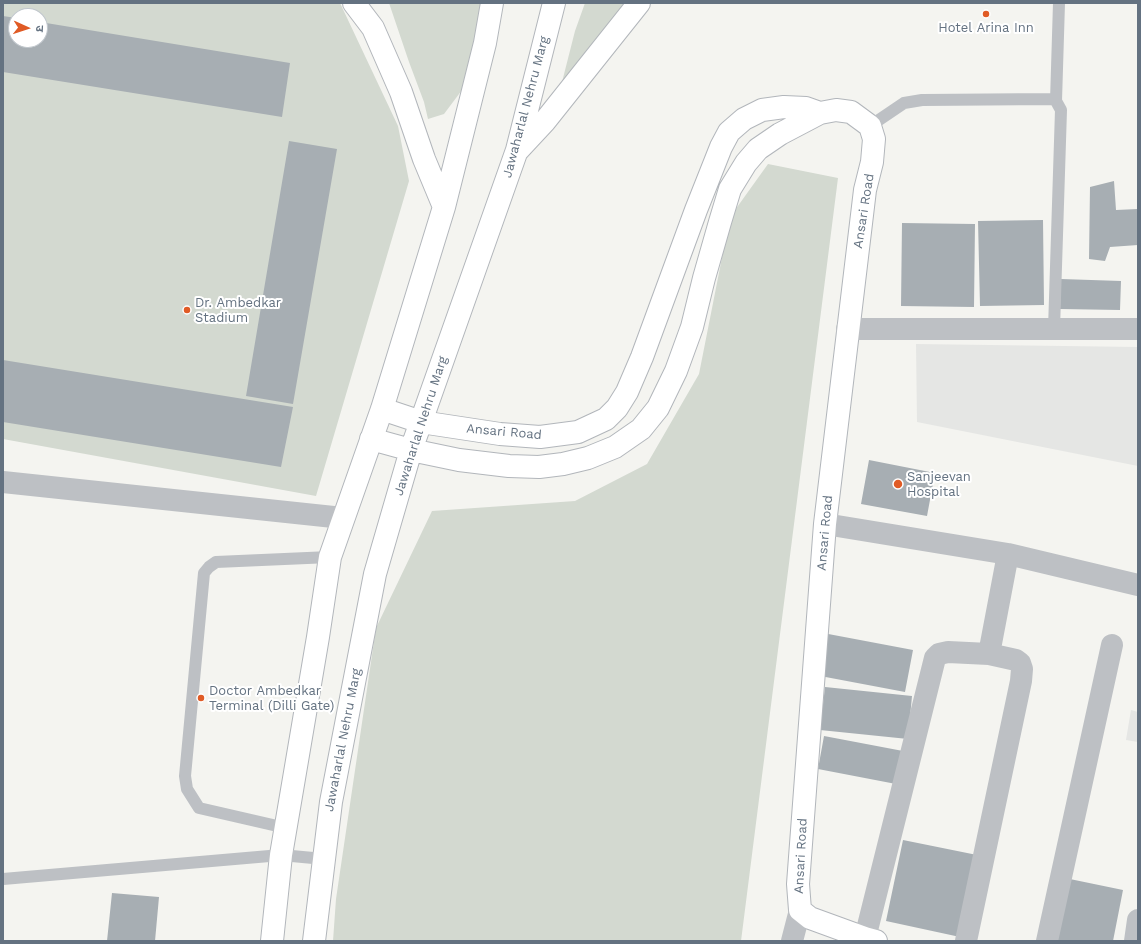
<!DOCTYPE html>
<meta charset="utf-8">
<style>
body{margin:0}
#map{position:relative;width:1141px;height:944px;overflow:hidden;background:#f4f4f0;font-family:"Work Sans","Noto Sans Devanagari",sans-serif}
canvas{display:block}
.frame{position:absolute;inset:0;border:4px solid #647281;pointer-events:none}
.north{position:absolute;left:8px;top:8px;width:40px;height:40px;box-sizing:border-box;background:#fff;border:1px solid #c1c7cd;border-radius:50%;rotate:93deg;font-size:11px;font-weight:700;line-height:16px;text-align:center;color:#647281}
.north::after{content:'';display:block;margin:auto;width:14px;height:18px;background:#e05b25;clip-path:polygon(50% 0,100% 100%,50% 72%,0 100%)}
</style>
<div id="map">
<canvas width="1141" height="944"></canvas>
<div class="frame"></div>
<div class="north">उ</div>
</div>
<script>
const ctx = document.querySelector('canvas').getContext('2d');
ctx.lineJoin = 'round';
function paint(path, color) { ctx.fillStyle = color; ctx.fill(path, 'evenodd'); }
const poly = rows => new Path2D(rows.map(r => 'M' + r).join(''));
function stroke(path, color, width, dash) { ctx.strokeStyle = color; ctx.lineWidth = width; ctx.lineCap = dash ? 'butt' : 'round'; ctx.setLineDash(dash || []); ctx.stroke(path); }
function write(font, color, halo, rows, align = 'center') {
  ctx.font = font + ' "Work Sans",sans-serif'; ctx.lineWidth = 4; ctx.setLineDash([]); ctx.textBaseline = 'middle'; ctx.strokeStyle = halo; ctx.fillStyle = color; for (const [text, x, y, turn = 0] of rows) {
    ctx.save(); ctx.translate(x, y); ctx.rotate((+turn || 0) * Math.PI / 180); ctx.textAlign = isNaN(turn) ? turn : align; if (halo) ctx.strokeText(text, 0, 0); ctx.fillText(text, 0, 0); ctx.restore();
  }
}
paint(poly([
 [916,344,1138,347,1138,466,917,422],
 [1131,710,1138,712,1138,742,1126,740]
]), '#e5e6e4');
paint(poly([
 [3,3,340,3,398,126,409,181,316,496,3,439],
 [16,16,40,16,40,40,16,40],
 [389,3,491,3,462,90,444,114,428,119,424,102,409,62],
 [585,3,638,3,561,86,575,31],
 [768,164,838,178,741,941,333,941,336,899,376,628,432,511,575,501,647,464,699,374,730,217]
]), '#d3d9d0');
paint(poly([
 [3,16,16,18,16,40,40,40,40,22,290,63,282,117,3,72],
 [289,141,337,149,293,404,246,396],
 [1114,181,1116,210,1138,209,1138,245,1110,247,1105,261,1089,259,1090,187],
 [1043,220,1044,305,980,306,978,221],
 [902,223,975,224,974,307,901,306],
 [1061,279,1121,281,1120,310,1060,309],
 [3,360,293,407,281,467,3,422],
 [869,460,935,473,927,516,861,504],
 [823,633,913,650,905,692,815,675],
 [825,687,912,696,908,739,820,730],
 [824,736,903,751,896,784,818,769],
 [903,840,977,855,960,937,886,921],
 [1065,878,1123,890,1113,941,1052,941],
 [112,893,159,897,155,941,107,941]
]), '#a7aeb3');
const secondary = poly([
 [354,3,373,28,401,92,424,159,444,207],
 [518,150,545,121,639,3],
 [382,409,421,422,500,434,540,437,578,432,606,419,617,408,627,392,642,357,696,210,721,147,729,132,744,119,762,110,784,107,806,108,820,113,836,110,851,112,870,126,874,139,872,162,865,190,825,524,798,884,800,910,810,918,865,938,876,941],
 [371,439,411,450,459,460,509,466,539,467,563,464,588,458,615,447,641,429,658,408,676,371,692,327,704,278,720,222,730,189,746,163,758,149,780,134,820,113],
 [272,941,281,855,318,637,330,557,382,409,444,207,485,43,492,3],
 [314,941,331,802,375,574,411,450,517,150,554,3]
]);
stroke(secondary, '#b2b6bb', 24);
stroke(poly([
 [1056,101,1059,3],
 [870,126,904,103,922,100,1052,99,1056,101,1061,110,1054,329],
 [286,828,199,808,187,789,185,776,204,573,209,567,216,562,330,557],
 [3,879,281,855,324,859]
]), '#bdc0c4', 12);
stroke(poly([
 [847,329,1138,329],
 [3,482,343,518],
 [825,524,1008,554,1138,585],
 [989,654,1008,554],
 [865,938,935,658,939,654,948,652,989,654,1016,660,1020,663,1022,669,1021,681,966,941],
 [792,941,800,910],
 [1047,941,1112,645],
 [1135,941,1138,920]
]), '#bdc0c4', 22);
stroke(secondary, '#fff', 22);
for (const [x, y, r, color] of [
 [986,14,4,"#e05b25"],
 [187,310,4,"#e05b25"],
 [898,484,5,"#e05b25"],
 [201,698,4,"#e05b25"]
]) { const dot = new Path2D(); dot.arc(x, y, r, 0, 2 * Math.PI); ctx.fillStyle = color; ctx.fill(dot); stroke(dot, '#fff', 1.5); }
write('13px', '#647281', '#fff', [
 ["Hotel Arina Inn",986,28,"center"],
 ["Dr. Ambedkar",195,303],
 ["Stadium",195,318],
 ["Sanjeevan",907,477],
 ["Hospital",907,492],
 ["Doctor Ambedkar",209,691],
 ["Terminal (Dilli Gate)",209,706]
], 'left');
write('13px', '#647281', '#fff', [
 ["Jawaharlal Nehru Marg",526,107,-75],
 ["Ansari Road",864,211,-81],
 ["Jawaharlal Nehru Marg",421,426,-72],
 ["Ansari Road",504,432,5],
 ["Ansari Road",825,533,-85],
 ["Jawaharlal Nehru Marg",343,740,-79],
 ["Ansari Road",801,856,-87]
]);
</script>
